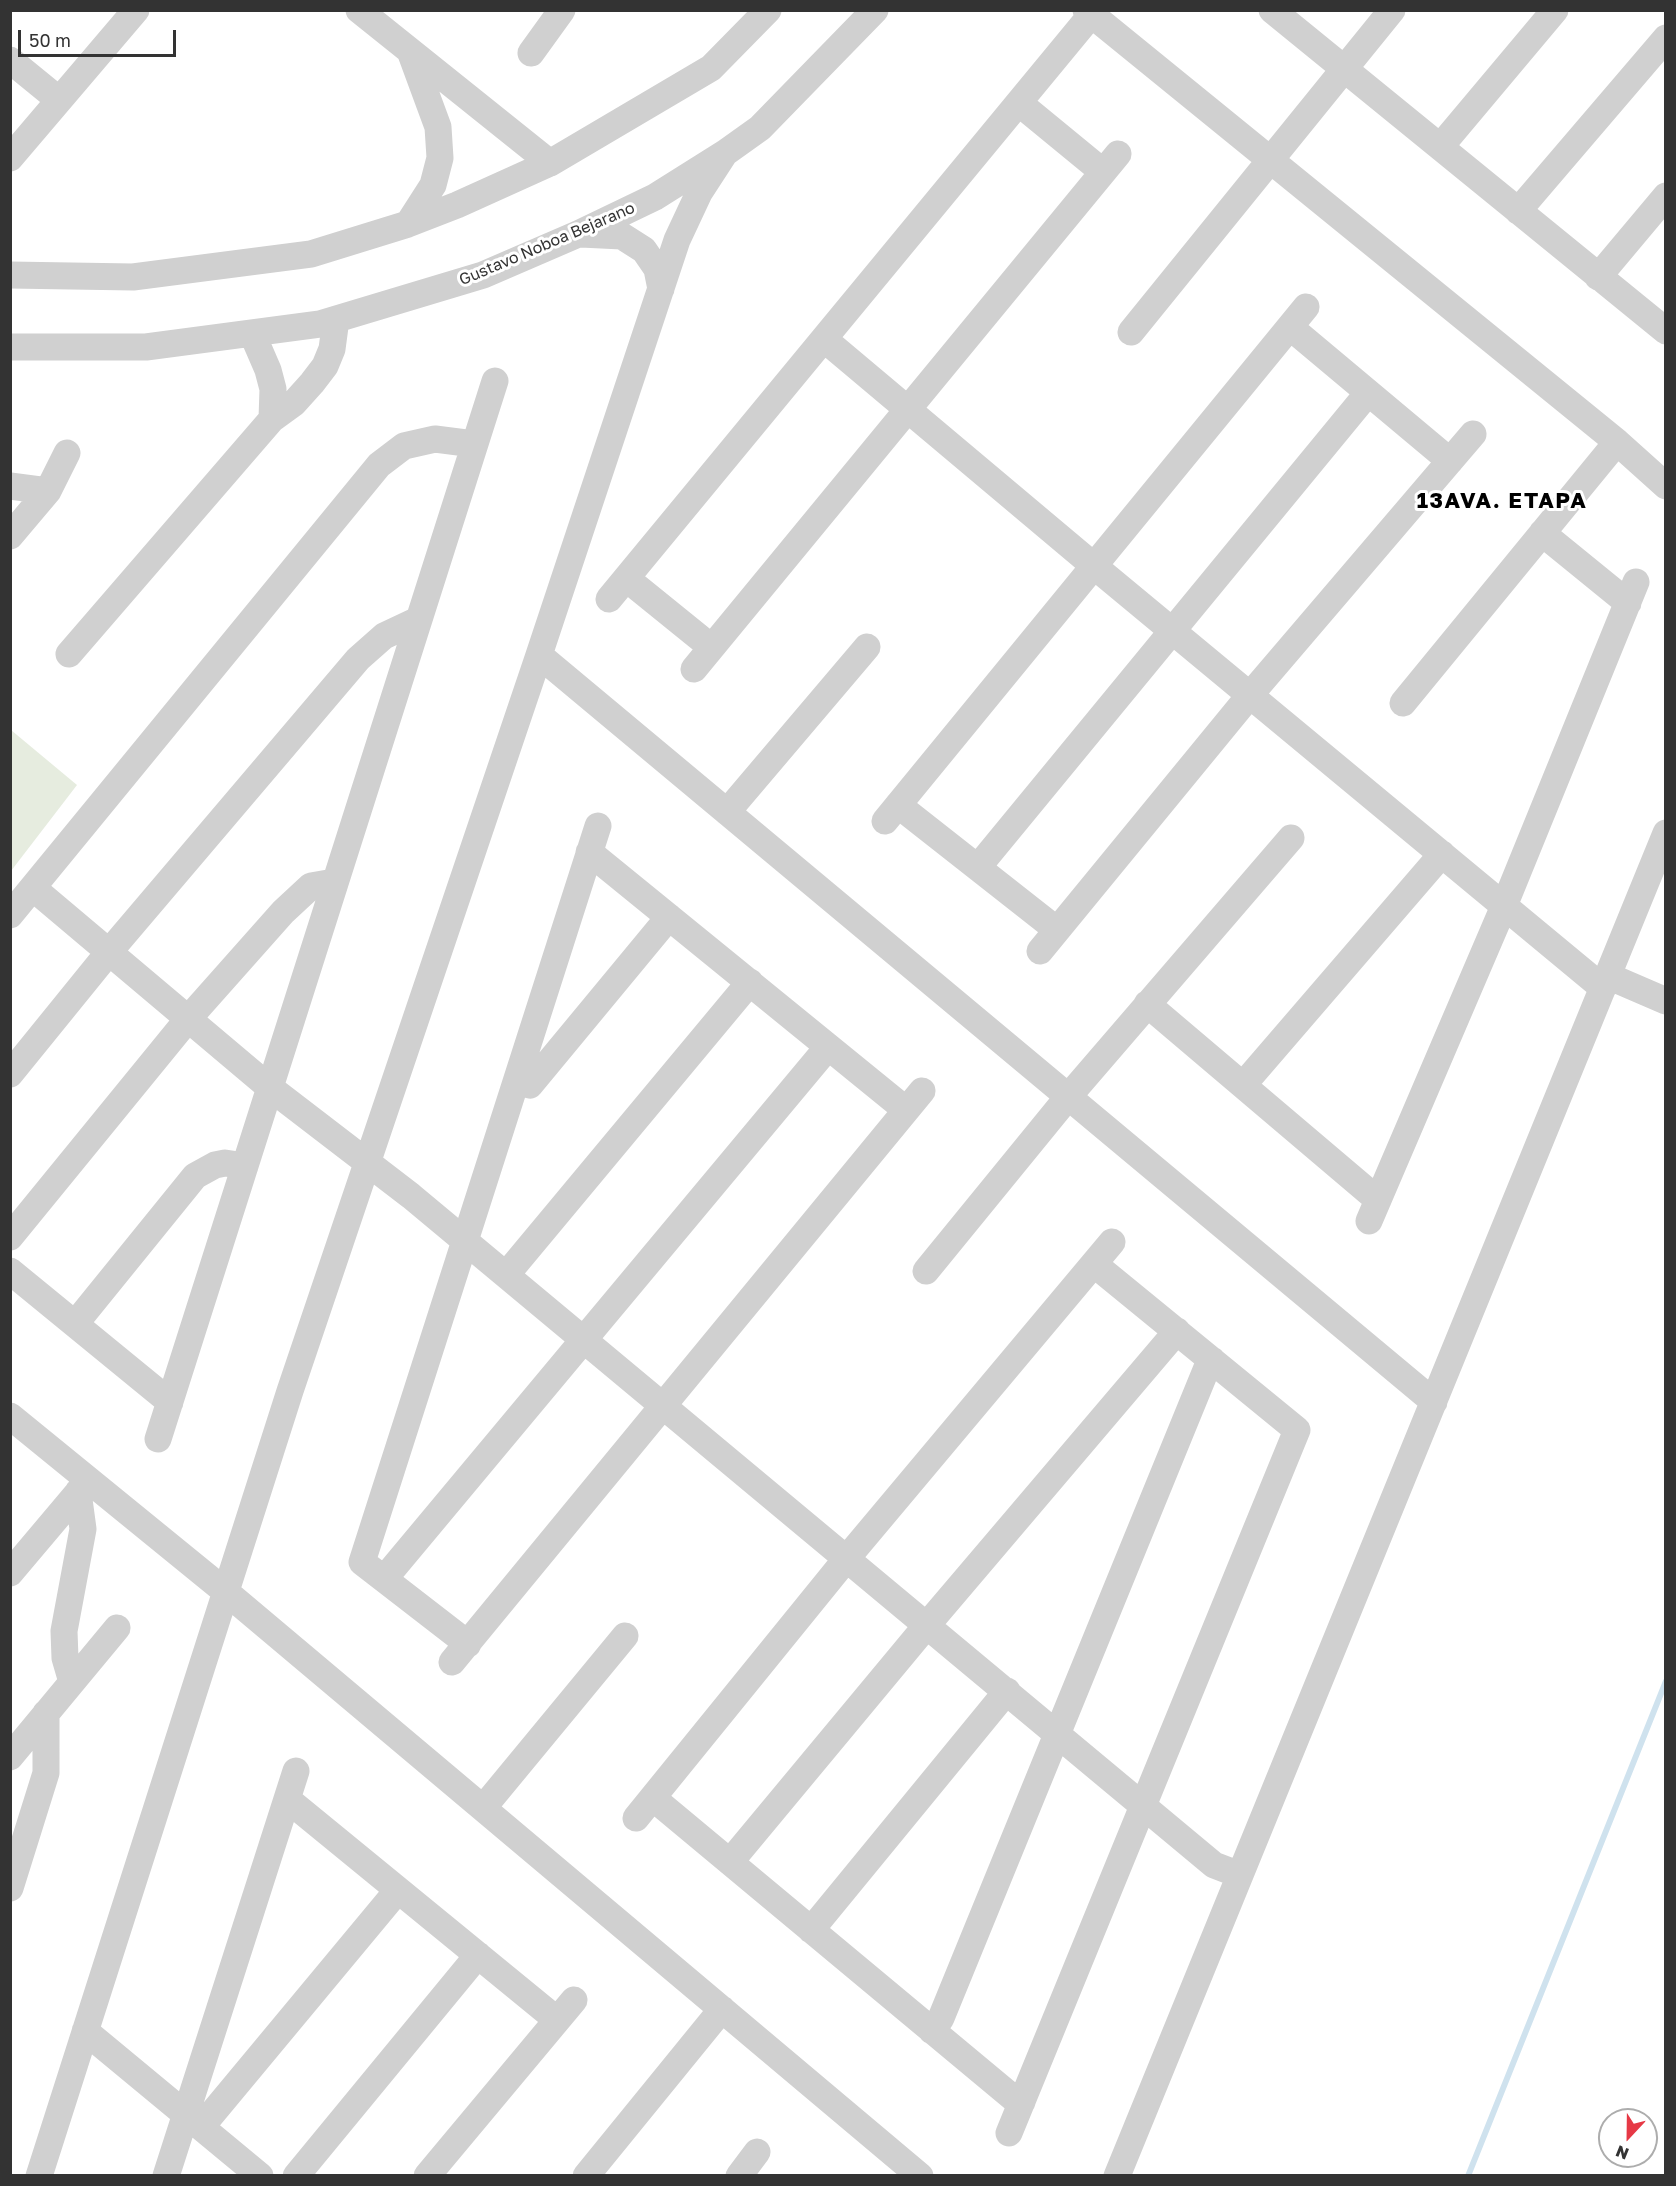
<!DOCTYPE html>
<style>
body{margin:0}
#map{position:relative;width:1676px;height:2186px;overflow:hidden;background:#fff;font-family:"Golos Text",sans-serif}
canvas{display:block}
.frame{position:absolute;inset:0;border:12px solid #333;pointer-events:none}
.north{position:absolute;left:1598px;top:2108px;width:60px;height:60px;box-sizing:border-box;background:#fff;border:2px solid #adadad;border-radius:50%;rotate:202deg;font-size:16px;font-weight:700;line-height:24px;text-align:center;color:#333}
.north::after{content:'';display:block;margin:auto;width:21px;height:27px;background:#e63946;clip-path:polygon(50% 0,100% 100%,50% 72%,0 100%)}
.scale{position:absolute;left:18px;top:30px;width:158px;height:27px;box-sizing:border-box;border:3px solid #333;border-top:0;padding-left:8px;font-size:18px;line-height:21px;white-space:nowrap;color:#333;-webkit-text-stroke:4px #fff;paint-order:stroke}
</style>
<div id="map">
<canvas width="1676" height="2186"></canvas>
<div class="frame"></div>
<div class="north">N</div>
<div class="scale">50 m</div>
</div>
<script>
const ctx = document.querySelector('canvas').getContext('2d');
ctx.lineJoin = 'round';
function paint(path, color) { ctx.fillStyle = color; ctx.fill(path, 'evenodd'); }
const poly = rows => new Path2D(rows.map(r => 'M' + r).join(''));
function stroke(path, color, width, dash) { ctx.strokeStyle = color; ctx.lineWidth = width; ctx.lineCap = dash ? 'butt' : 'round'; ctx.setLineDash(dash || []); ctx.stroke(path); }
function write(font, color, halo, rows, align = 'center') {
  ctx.font = font + ' "Golos Text",sans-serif'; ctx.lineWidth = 6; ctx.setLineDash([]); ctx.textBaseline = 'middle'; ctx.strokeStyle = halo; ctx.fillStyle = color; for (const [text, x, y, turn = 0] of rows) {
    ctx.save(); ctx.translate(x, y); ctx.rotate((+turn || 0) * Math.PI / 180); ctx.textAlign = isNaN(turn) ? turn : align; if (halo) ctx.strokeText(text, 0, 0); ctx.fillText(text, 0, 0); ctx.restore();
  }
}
paint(poly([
 [11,730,77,785,11,871]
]), '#e6ecdf');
stroke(poly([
 [1468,2176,1666,1681]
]), '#cfe2ee', 6);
stroke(poly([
 [359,10,550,163],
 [1086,10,1617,442,1666,486],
 [1272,10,1666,331],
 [531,53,562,10],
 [10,60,59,100],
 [1019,103,1103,172],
 [1440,147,1555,10],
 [10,158,136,10],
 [1518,211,1666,38],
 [408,224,433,185,440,158,438,127,410,51],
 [581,234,622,236,644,250,657,269,661,289],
 [10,275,133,277,311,254,408,224,457,205,550,163,711,68,768,10],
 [1598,277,1666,196],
 [1290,327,1450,461],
 [1131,332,1392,10],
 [252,333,268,370,273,389,272,419],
 [824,339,1094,566,1603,988],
 [10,347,146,347,320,324,483,275,578,234,655,197,725,153,760,128,875,10],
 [10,486,48,491],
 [1542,533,1628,603],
 [10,536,48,491,67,453],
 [627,579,711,647],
 [609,599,1091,15],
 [69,654,272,419,294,403,312,383,325,366,332,349,336,319],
 [539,655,1434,1402],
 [694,669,1118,154],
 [1403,703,1617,442],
 [898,805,1057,930],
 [727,812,867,647],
 [885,821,1306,307],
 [589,852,906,1110],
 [978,867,1368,393],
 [33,888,269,1087,411,1196,1214,1865,1240,1875],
 [10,915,379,465,404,446,435,439,474,444],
 [1040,951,1250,695,1473,434],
 [1608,976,1666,1001],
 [1147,1004,1378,1200],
 [10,1074,109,952,358,659,384,636,418,620],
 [517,1081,530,1085,669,917],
 [1243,1085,1442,854],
 [1369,1221,1504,906,1636,582],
 [10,1237,188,1019,283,912,311,886,334,882],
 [10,1271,170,1402],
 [926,1271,1068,1097,1291,838],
 [506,1275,750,982],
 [75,1324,195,1176,215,1165,225,1163,245,1166],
 [10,1416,226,1592,920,2176],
 [158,1439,495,381],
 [10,1573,86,1483],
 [384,1579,828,1047],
 [468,1644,362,1562,598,826],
 [452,1662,922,1091],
 [72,1682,65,1658,64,1631,83,1529,78,1492],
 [10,1757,117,1628],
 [653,1798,1012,2097,1022,2102],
 [287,1799,557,2020],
 [483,1808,625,1636],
 [636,1818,847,1558,1112,1242],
 [730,1862,927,1625,1177,1331],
 [10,1888,46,1773,46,1713],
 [811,1930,1007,1691],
 [85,2031,260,2176],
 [932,2031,941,2018,1206,1370,1212,1360],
 [201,2127,398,1890],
 [1009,2133,1297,1430,1094,1264],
 [39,2176,290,1391,539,655,677,240,699,193,725,153],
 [166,2176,296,1771],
 [296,2176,478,1955],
 [427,2176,574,2000],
 [586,2176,722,2009],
 [739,2176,757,2152],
 [1117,2176,1666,833]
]), '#d0d0d0', 27);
write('16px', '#333', '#fff', [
 ["Gustavo Noboa Bejarano",547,244,-23]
]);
ctx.letterSpacing = '1.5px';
write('bold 22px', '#000', '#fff', [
 ["13AVA. ETAPA",1502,501]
]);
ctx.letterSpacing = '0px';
</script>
